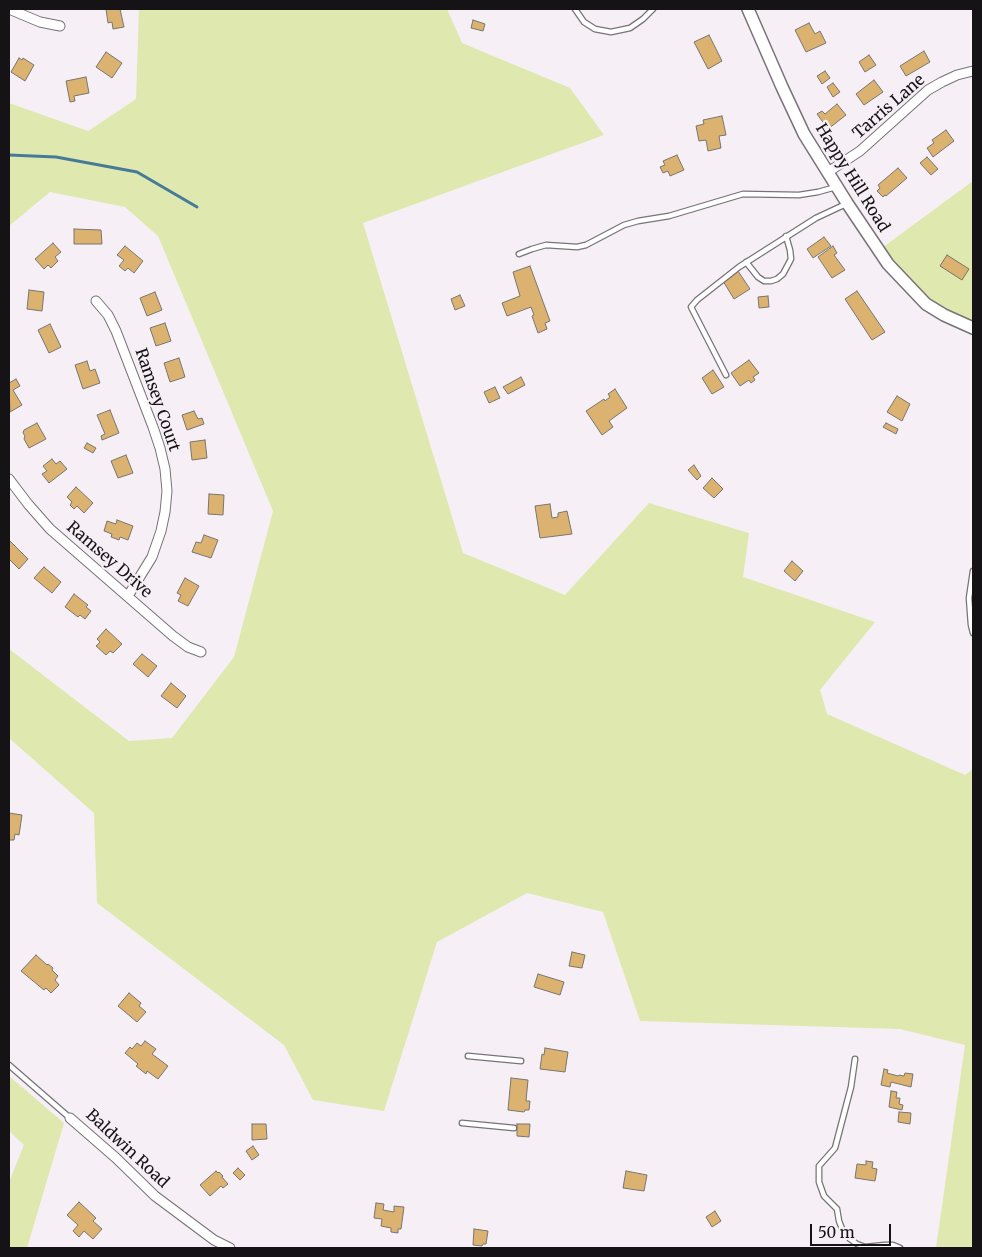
<!DOCTYPE html>
<style>
body{margin:0}
#map{position:relative;width:982px;height:1257px;overflow:hidden;background:#f6f0f6;font-family:Merriweather,serif}
canvas{display:block}
.frame{position:absolute;inset:0;border:10px solid #151315;pointer-events:none}
.scale{position:absolute;left:810px;top:1224px;width:81px;height:22px;box-sizing:border-box;border:2px solid #151315;border-top:0;padding-left:6px;font-size:15px;line-height:18px;white-space:nowrap;color:#151315;-webkit-text-stroke:4px #f6f0f6;paint-order:stroke}
</style>
<div id="map">
<canvas width="982" height="1257"></canvas>
<div class="frame"></div>
<div class="scale">50 m</div>
</div>
<script>
const ctx = document.querySelector('canvas').getContext('2d');
ctx.lineJoin = 'round';
function paint(path, color) { ctx.fillStyle = color; ctx.fill(path, 'evenodd'); }
const poly = rows => new Path2D(rows.map(r => 'M' + r).join(''));
function stroke(path, color, width, dash) { ctx.strokeStyle = color; ctx.lineWidth = width; ctx.lineCap = dash ? 'butt' : 'round'; ctx.setLineDash(dash || []); ctx.stroke(path); }
function write(font, color, halo, rows, align = 'center') {
  ctx.font = font + ' Merriweather,serif'; ctx.lineWidth = 4.5; ctx.setLineDash([]); ctx.textBaseline = 'middle'; ctx.strokeStyle = halo; ctx.fillStyle = color; for (const [text, x, y, turn = 0] of rows) {
    ctx.save(); ctx.translate(x, y); ctx.rotate((+turn || 0) * Math.PI / 180); ctx.textAlign = isNaN(turn) ? turn : align; if (halo) ctx.strokeText(text, 0, 0); ctx.fillText(text, 0, 0); ctx.restore();
  }
}
paint(poly([
 [139,9,447,9,462,43,570,88,604,135,363,223,463,553,565,595,649,503,749,533,743,577,875,622,820,690,827,714,965,775,973,769,973,1248,936,1248,965,1045,900,1029,640,1021,603,912,527,893,437,942,384,1111,313,1100,284,1045,97,903,94,813,9,738,9,649,129,741,172,738,234,657,273,511,158,236,125,207,50,192,9,226,9,103,88,131,136,99],
 [973,181,973,328,944,315,879,250],
 [9,1076,64,1123,27,1248,9,1248,9,1182,24,1145,9,1131]
]), '#dfe8ae');
stroke(poly([
 [9,155,56,157,137,172,197,207]
]), '#457b98', 3);
const building = poly([
 [106,9,120,9,124,27,113,29,112,22,108,23,106,9],
 [473,20,485,24,483,31,471,28,473,20],
 [809,23,815,34,820,31,826,43,806,52,795,30,809,23],
 [709,35,722,61,708,69,694,42,709,35],
 [924,51,930,62,906,76,900,66,924,51],
 [106,52,122,63,112,78,96,67,106,52],
 [869,55,876,65,865,72,859,62,869,55],
 [19,58,22,60,23,58,34,65,25,81,11,72,19,58],
 [825,71,830,78,822,84,817,76,825,71],
 [86,77,89,93,74,96,75,101,70,102,66,81,86,77],
 [874,80,883,92,864,105,856,94,874,80],
 [833,83,840,92,833,97,827,87,833,83],
 [837,104,846,115,828,129,817,114,822,111,825,114,837,104],
 [722,116,726,135,719,136,721,148,708,151,706,140,699,141,696,126,704,124,703,120,722,116],
 [946,130,954,141,933,157,927,148,934,143,932,140,946,130],
 [677,155,684,170,670,176,668,171,663,173,660,167,665,165,663,161,677,155],
 [927,157,938,169,931,175,920,163,927,157],
 [898,168,907,178,886,196,885,195,883,197,877,191,880,188,878,185,898,168],
 [74,229,101,230,102,244,74,244,74,229],
 [824,237,831,246,813,258,807,249,824,237],
 [53,243,61,252,55,257,58,261,51,268,48,265,44,269,35,259,53,243],
 [125,246,143,261,134,273,128,268,125,271,119,266,124,260,117,255,125,246],
 [833,246,837,253,834,255,845,270,832,278,818,257,833,246],
 [947,255,969,269,962,280,940,266,947,255],
 [530,266,550,321,545,323,547,329,538,333,532,316,534,315,531,307,507,316,502,303,520,296,513,272,530,266],
 [738,271,750,289,734,299,723,281,738,271],
 [29,290,44,292,42,311,27,309,29,290],
 [857,291,885,332,872,340,845,299,857,291],
 [155,292,162,310,147,316,140,298,155,292],
 [460,295,465,306,455,310,451,299,460,295],
 [768,296,769,307,759,308,758,297,768,296],
 [165,323,171,341,156,346,150,328,165,323],
 [50,324,61,347,49,353,38,330,50,324],
 [179,358,185,377,170,382,164,363,179,358],
 [749,360,759,373,753,377,755,380,751,383,749,380,740,386,731,373,749,360],
 [87,361,90,371,95,369,100,383,83,389,75,365,87,361],
 [713,370,724,387,712,394,702,378,713,370],
 [521,377,525,385,508,394,503,387,521,377],
 [16,379,20,386,13,390,22,405,10,412,9,383,16,379],
 [495,387,500,398,489,403,484,392,495,387],
 [615,389,627,408,609,421,613,427,602,435,586,411,604,399,605,401,610,397,608,394,615,389],
 [897,396,910,404,902,421,887,412,897,396],
 [110,410,119,433,102,440,101,436,105,434,97,415,110,410],
 [194,411,198,419,202,418,204,424,187,430,182,415,194,411],
 [37,423,46,439,29,448,24,439,25,436,23,433,24,430,37,423],
 [886,423,898,429,896,434,883,427,886,423],
 [205,440,207,458,192,460,190,442,205,440],
 [87,443,96,448,93,453,84,448,87,443],
 [126,455,133,473,118,478,111,461,126,455],
 [52,459,56,464,60,461,67,469,49,483,42,474,47,471,43,466,52,459],
 [694,465,701,476,697,480,688,470,694,465],
 [712,478,723,489,714,498,703,488,712,478],
 [76,487,93,503,84,513,77,506,74,509,70,505,72,502,67,497,76,487],
 [209,494,224,495,223,515,208,514,209,494],
 [550,504,552,518,558,517,558,513,567,511,572,534,540,538,535,506,550,504],
 [117,520,133,526,128,540,120,537,119,540,111,537,112,534,104,531,107,521,116,524,117,520],
 [204,535,218,540,211,558,192,552,196,542,201,543,204,535],
 [9,540,28,559,19,569,9,559,9,540],
 [792,561,803,571,795,581,784,571,792,561],
 [44,567,61,582,52,593,34,578,44,567],
 [185,578,199,586,188,606,178,601,181,595,177,593,185,578],
 [74,594,88,605,86,607,91,611,85,619,80,615,78,617,65,607,74,594],
 [106,629,122,644,113,653,110,651,106,655,96,646,100,642,97,639,106,629],
 [142,654,157,666,148,677,133,664,142,654],
 [171,683,186,696,177,708,161,696,171,683],
 [9,813,22,815,19,835,15,834,14,840,9,840,9,813],
 [572,952,585,955,582,968,569,966,572,952],
 [36,955,47,965,48,964,53,968,52,970,58,976,55,980,59,985,51,993,46,988,44,990,21,971,36,955],
 [538,974,564,982,560,995,534,987,538,974],
 [129,993,141,1003,139,1006,146,1012,137,1022,118,1006,129,993],
 [145,1041,156,1049,152,1054,168,1066,158,1079,147,1071,146,1074,136,1066,138,1064,125,1053,130,1047,132,1049,137,1043,141,1046,145,1041],
 [545,1048,568,1052,565,1072,540,1069,542,1054,544,1055,545,1048],
 [884,1069,888,1070,887,1073,898,1076,899,1075,904,1076,905,1073,913,1074,911,1087,891,1082,890,1087,881,1085,884,1069],
 [511,1078,528,1080,526,1101,530,1101,529,1110,525,1110,524,1112,508,1110,511,1078],
 [891,1091,897,1092,896,1098,900,1098,899,1104,903,1105,902,1110,889,1107,891,1091],
 [899,1112,911,1113,910,1124,898,1122,899,1112],
 [252,1124,266,1124,267,1139,252,1140,252,1124],
 [517,1124,530,1124,529,1137,517,1136,517,1124],
 [253,1146,259,1155,252,1160,246,1151,253,1146],
 [866,1161,873,1162,872,1168,877,1169,875,1181,855,1178,857,1164,866,1165,866,1161],
 [238,1168,245,1175,240,1180,233,1173,238,1168],
 [216,1171,218,1173,219,1172,223,1176,222,1177,228,1184,223,1188,221,1186,210,1196,200,1185,216,1171],
 [626,1171,647,1175,644,1191,623,1188,626,1171],
 [79,1202,96,1218,93,1221,102,1229,93,1239,84,1231,79,1237,73,1231,78,1225,67,1215,79,1202],
 [376,1203,384,1204,383,1210,394,1212,394,1206,404,1207,401,1229,398,1229,398,1233,391,1232,391,1228,381,1226,382,1219,374,1218,376,1203],
 [715,1211,721,1221,712,1227,706,1217,715,1211],
 [474,1229,488,1231,486,1244,483,1244,482,1246,473,1245,474,1229]
]);
paint(building, '#dcb270');
stroke(building, '#787570', 1);
const service = poly([
 [575,9,584,22,595,29,611,32,630,28,643,19,653,9],
 [519,254,532,249,546,245,577,247,586,245,624,225,638,221,669,216,743,194,799,195,818,192,836,187],
 [746,262,758,277,764,281,771,281,777,279,783,274,791,259,790,250,786,236],
 [726,375,691,307,697,300,739,267,816,218,846,204],
 [973,571,969,598,971,625,973,633],
 [468,1056,521,1061],
 [855,1059,851,1087,835,1148,819,1166,819,1182,824,1196,837,1209,839,1221,843,1231,850,1239,857,1244,865,1247,885,1245,893,1245,900,1248],
 [9,1065,70,1118],
 [462,1123,514,1128]
]);
const minor = poly([
 [9,9,40,22,60,26],
 [828,172,860,151,928,90,942,82,957,75,973,71],
 [96,301,108,315,116,331,153,427,160,448,165,469,167,491,165,512,161,531,152,557,128,596],
 [9,479,28,504,50,529,173,636,188,647,201,652],
 [70,1118,116,1158,155,1196,214,1240,230,1248]
]);
const tertiary = poly([
 [748,9,782,87,804,134,847,203,888,264,926,304,944,315,973,328]
]);
stroke(service, '#787378', 7);
stroke(minor, '#787378', 11);
stroke(tertiary, '#787378', 14);
stroke(service, '#fff', 4.5);
stroke(minor, '#fff', 9);
stroke(tertiary, '#fff', 11);
write('16px', '#151315', '#f6f0f6', [
 ["Tarris Lane",889,107,-41],
 ["Happy Hill Road",852,178,58],
 ["Ramsey Court",157,400,71],
 ["Ramsey Drive",109,560,41],
 ["Baldwin Road",127,1149,43]
]);
</script>
